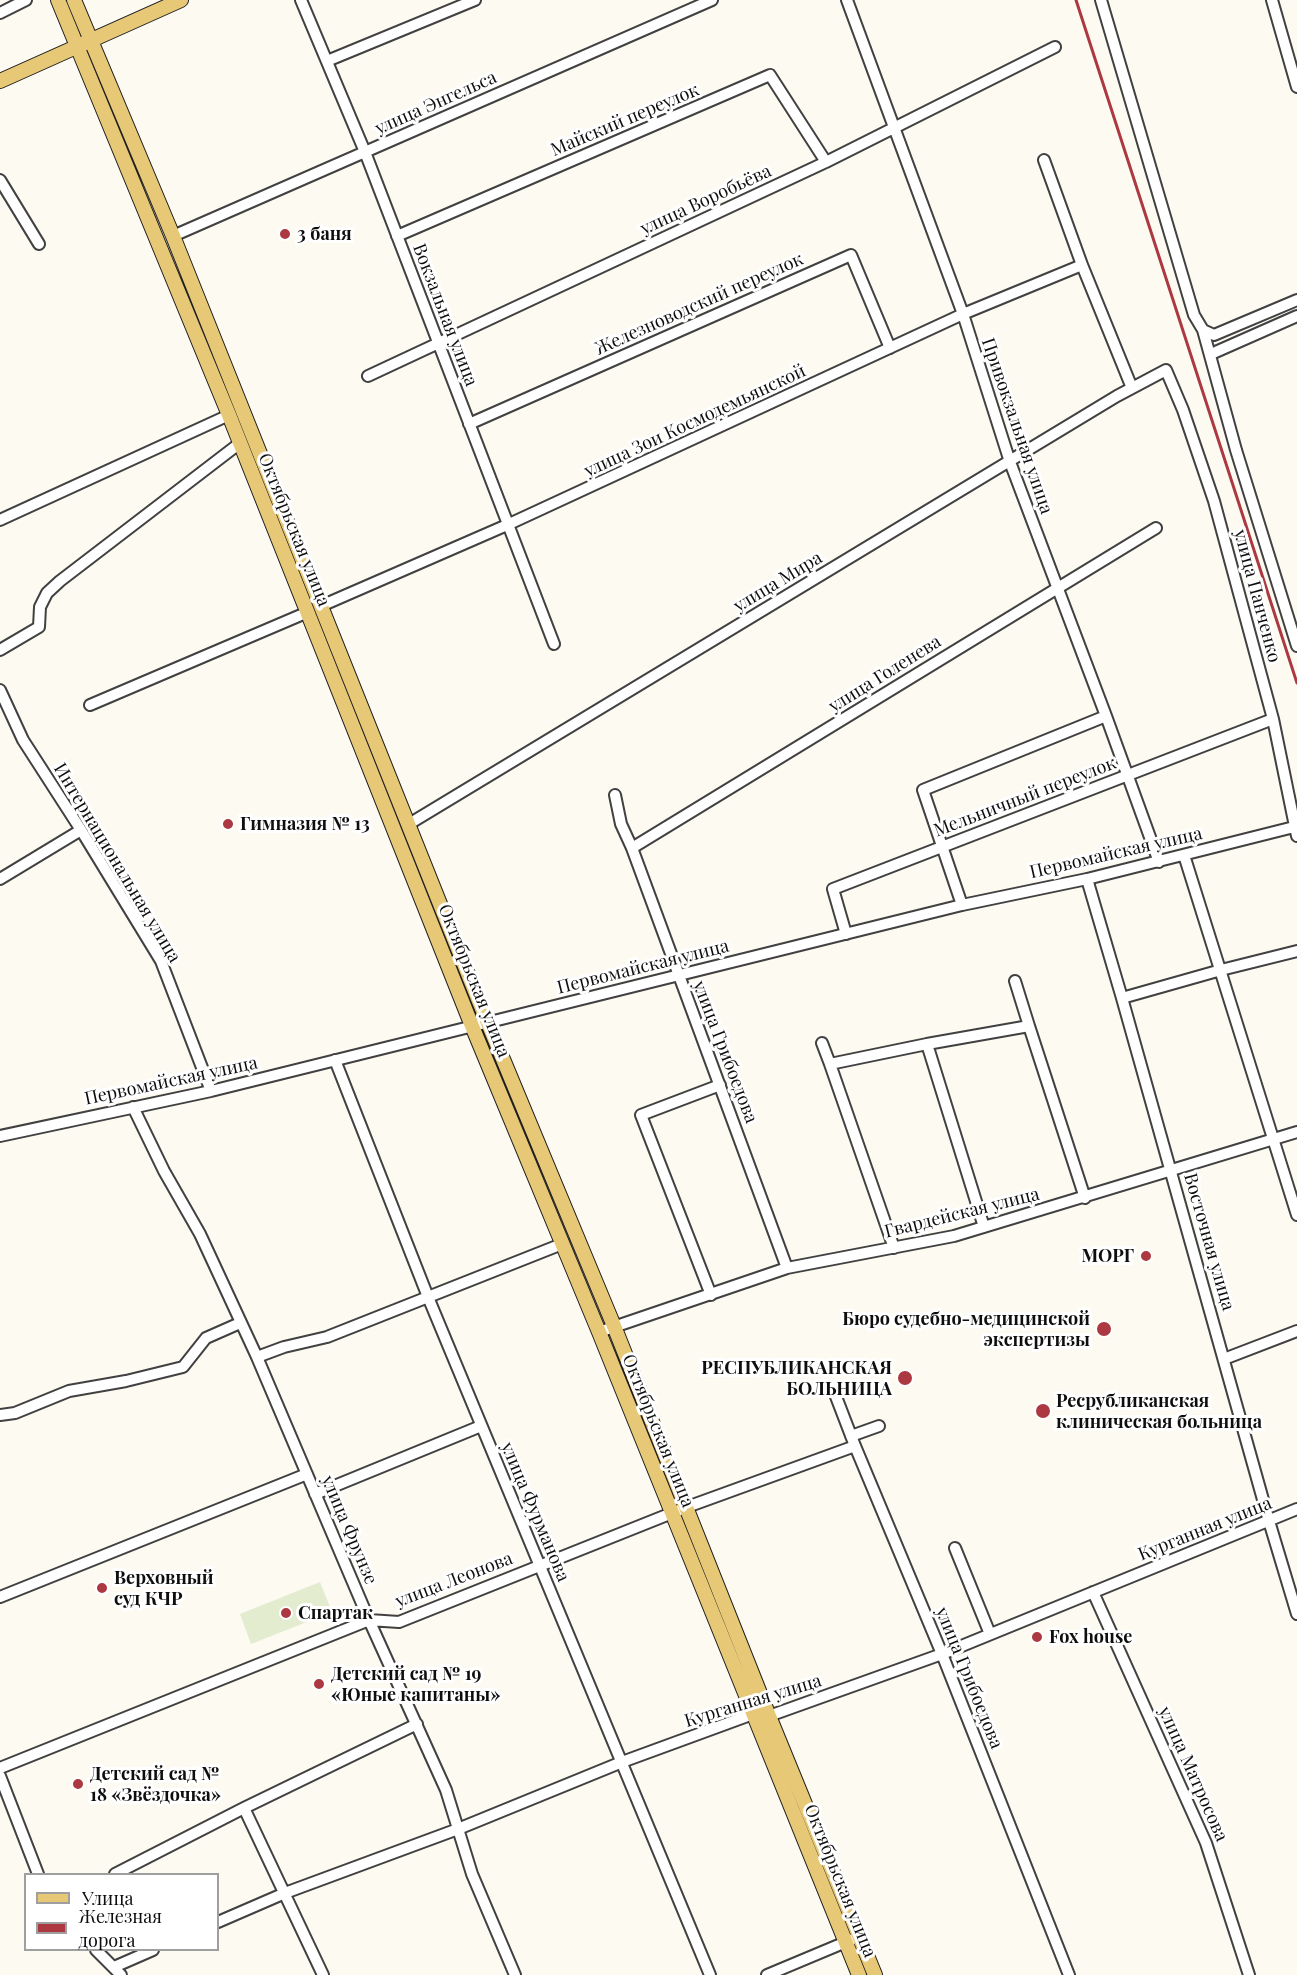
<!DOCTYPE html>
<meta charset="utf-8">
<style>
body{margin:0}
#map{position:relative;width:1297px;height:1975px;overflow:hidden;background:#fdfaf1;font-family:"Playfair Display",serif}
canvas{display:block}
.legend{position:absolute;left:24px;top:1873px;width:195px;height:78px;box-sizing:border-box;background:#fff;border:2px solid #9f9f9f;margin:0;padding:8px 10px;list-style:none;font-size:18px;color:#0e0e0e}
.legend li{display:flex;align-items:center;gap:12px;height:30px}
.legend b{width:30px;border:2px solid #9f9f9f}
</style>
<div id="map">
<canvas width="1297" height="1975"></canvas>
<ul class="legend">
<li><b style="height:8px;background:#e7c877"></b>Улица</li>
<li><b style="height:8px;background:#ac3841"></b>Железная дорога</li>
</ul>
</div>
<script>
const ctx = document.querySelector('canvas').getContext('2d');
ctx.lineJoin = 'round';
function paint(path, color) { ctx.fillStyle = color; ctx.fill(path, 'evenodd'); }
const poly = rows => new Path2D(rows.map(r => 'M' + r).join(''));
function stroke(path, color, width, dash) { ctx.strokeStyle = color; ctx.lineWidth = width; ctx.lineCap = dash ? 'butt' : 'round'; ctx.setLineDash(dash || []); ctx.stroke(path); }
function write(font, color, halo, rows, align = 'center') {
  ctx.font = font + ' "Playfair Display",serif'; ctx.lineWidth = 6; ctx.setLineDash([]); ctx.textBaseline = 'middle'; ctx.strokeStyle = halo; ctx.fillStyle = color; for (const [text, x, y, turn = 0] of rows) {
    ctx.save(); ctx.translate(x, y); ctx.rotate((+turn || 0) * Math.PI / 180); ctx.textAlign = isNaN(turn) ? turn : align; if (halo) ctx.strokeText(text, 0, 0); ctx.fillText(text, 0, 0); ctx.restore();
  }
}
paint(poly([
 [320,1582,332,1612,251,1644,240,1614]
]), '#e3eccf');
const minor = poly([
 [301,0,365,152,554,644],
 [847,0,963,314,1010,462,1106,716,1159,862],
 [1101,0,1194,315,1203,330,1214,335,1297,300],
 [1272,0,1297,87],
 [0,13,26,0],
 [327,61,475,0],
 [1044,160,1082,265,1132,388],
 [0,180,39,244],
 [173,236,712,0],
 [397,236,770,75,826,162],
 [1203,330,1236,450,1297,646],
 [1211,354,1297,316],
 [368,376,826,162,1055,47],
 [469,424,851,255,890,348],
 [0,520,229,415],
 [321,606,507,525,963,314,1082,265],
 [0,650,39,627,40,607,47,593,60,581,240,443],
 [0,690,23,740,81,830,161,961,211,1091],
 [90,705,308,612],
 [615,795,621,824,632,848,787,1268],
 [409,824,1117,396,1166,370,1183,410,1214,501,1273,719,1297,836],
 [632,848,1156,528],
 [1184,855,1297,1215],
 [0,879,81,830],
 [1087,879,1122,998,1269,1521,1297,1614],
 [962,905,923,790,1106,716],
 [846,934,833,889,1273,719],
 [1015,981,1029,1026],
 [1122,998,1221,970,1297,951],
 [822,1043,830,1064],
 [927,1044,984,1227],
 [335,1060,428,1297,710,1975],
 [133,1107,164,1171,200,1234,257,1357,369,1620,446,1790,472,1874,515,1975],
 [0,1136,211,1091,962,905,1087,879,1294,827],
 [894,1248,830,1064,927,1044,1029,1026,1085,1198],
 [711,1295,641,1115,720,1085],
 [599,1332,787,1268,954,1236,1297,1132],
 [257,1357,284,1347,327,1337,562,1244],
 [1224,1359,1297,1331],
 [835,1394,855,1446,942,1654,1069,1975],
 [0,1415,15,1413,69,1391,126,1381,183,1367,206,1338,240,1323],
 [851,1436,879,1426],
 [315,1494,481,1426],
 [955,1548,990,1634],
 [1093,1592,1206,1843,1249,1975],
 [0,1597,307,1474],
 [0,1768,369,1620,399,1622,687,1507,855,1446],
 [0,1776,38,1874],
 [244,1808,323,1975],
 [115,1874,244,1808,417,1724],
 [218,1922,285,1893,458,1829,622,1762,753,1714,769,1716,942,1654,1297,1509],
 [96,1950,121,1975],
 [114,1967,153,1950],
 [767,1975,853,1939]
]);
const major = poly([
 [58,0,229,415,472,1026,599,1332,859,1975],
 [74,0,173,236,478,999,614,1326,769,1716,875,1975],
 [0,81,181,0]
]);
stroke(minor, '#414141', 14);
stroke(major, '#1f1f1f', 16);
stroke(minor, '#fff', 10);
stroke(major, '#e7c877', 14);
stroke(poly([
 [1076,0,1297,683]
]), '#ac3841', 3);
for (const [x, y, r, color] of [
 [285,234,6,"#ac3841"],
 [228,824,6,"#ac3841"],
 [1146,1256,6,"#ac3841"],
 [1104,1329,8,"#ac3841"],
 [905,1378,8,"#ac3841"],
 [1043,1411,8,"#ac3841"],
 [102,1588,6,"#ac3841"],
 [286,1613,6,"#ac3841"],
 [1037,1637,6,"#ac3841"],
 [319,1684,6,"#ac3841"],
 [78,1784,6,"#ac3841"]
]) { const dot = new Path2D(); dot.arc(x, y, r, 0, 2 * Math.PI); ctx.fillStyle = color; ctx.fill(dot); stroke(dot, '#fff', 2); }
write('18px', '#0e0e0e', '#fff', [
 ["улица Энгельса",436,103,-24],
 ["Майский переулок",625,120,-23],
 ["улица Воробьёва",706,200,-25],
 ["Железноводский переулок",699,304,-24],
 ["Вокзальная улица",445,315,69],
 ["улица Зои Космодемьянской",695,421,-25],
 ["Привокзальная улица",1017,426,71],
 ["Октябрьская улица",294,530,68],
 ["улица Мира",778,582,-31],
 ["улица Панченко",1257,596,75],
 ["улица Голенева",885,674,-32],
 ["Мельничный переулок",1025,797,-21],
 ["Первомайская улица",1116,853,-13],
 ["Интернациональная улица",117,863,59],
 ["Первомайская улица",643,967,-14],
 ["Октябрьская улица",474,981,68],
 ["улица Грибоедова",725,1052,69],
 ["Первомайская улица",171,1081,-12],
 ["Гвардейская улица",962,1213,-14],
 ["Восточная улица",1209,1242,74],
 ["Октябрьская улица",658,1431,68],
 ["улица Фурманова",535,1512,67],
 ["Курганная улица",1205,1529,-22],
 ["улица Фрунзе",349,1530,67],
 ["улица Леонова",454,1580,-21],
 ["улица Грибоедова",969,1678,68],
 ["Курганная улица",753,1701,-17],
 ["улица Матросова",1193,1774,66],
 ["Октябрьская улица",840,1881,68]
]);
write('bold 18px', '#0e0e0e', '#fff', [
 ["3 баня",297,234],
 ["Гимназия № 13",240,824],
 ["МОРГ",1134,1256,"right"],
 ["Бюро судебно-медицинской",1090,1319,"right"],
 ["экспертизы",1090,1340,"right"],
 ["РЕСПУБЛИКАНСКАЯ",892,1368,"right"],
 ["БОЛЬНИЦА",892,1389,"right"],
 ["Ресрубликанская",1056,1401],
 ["клиническая больница",1056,1422],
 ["Верховный",114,1578],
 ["суд КЧР",114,1599],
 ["Спартак",298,1613],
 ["Fox house",1049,1637],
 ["Детский сад № 19",331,1674],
 ["«Юные капитаны»",331,1695],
 ["Детский сад №",90,1774],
 ["18 «Звёздочка»",90,1795]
], 'left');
</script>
